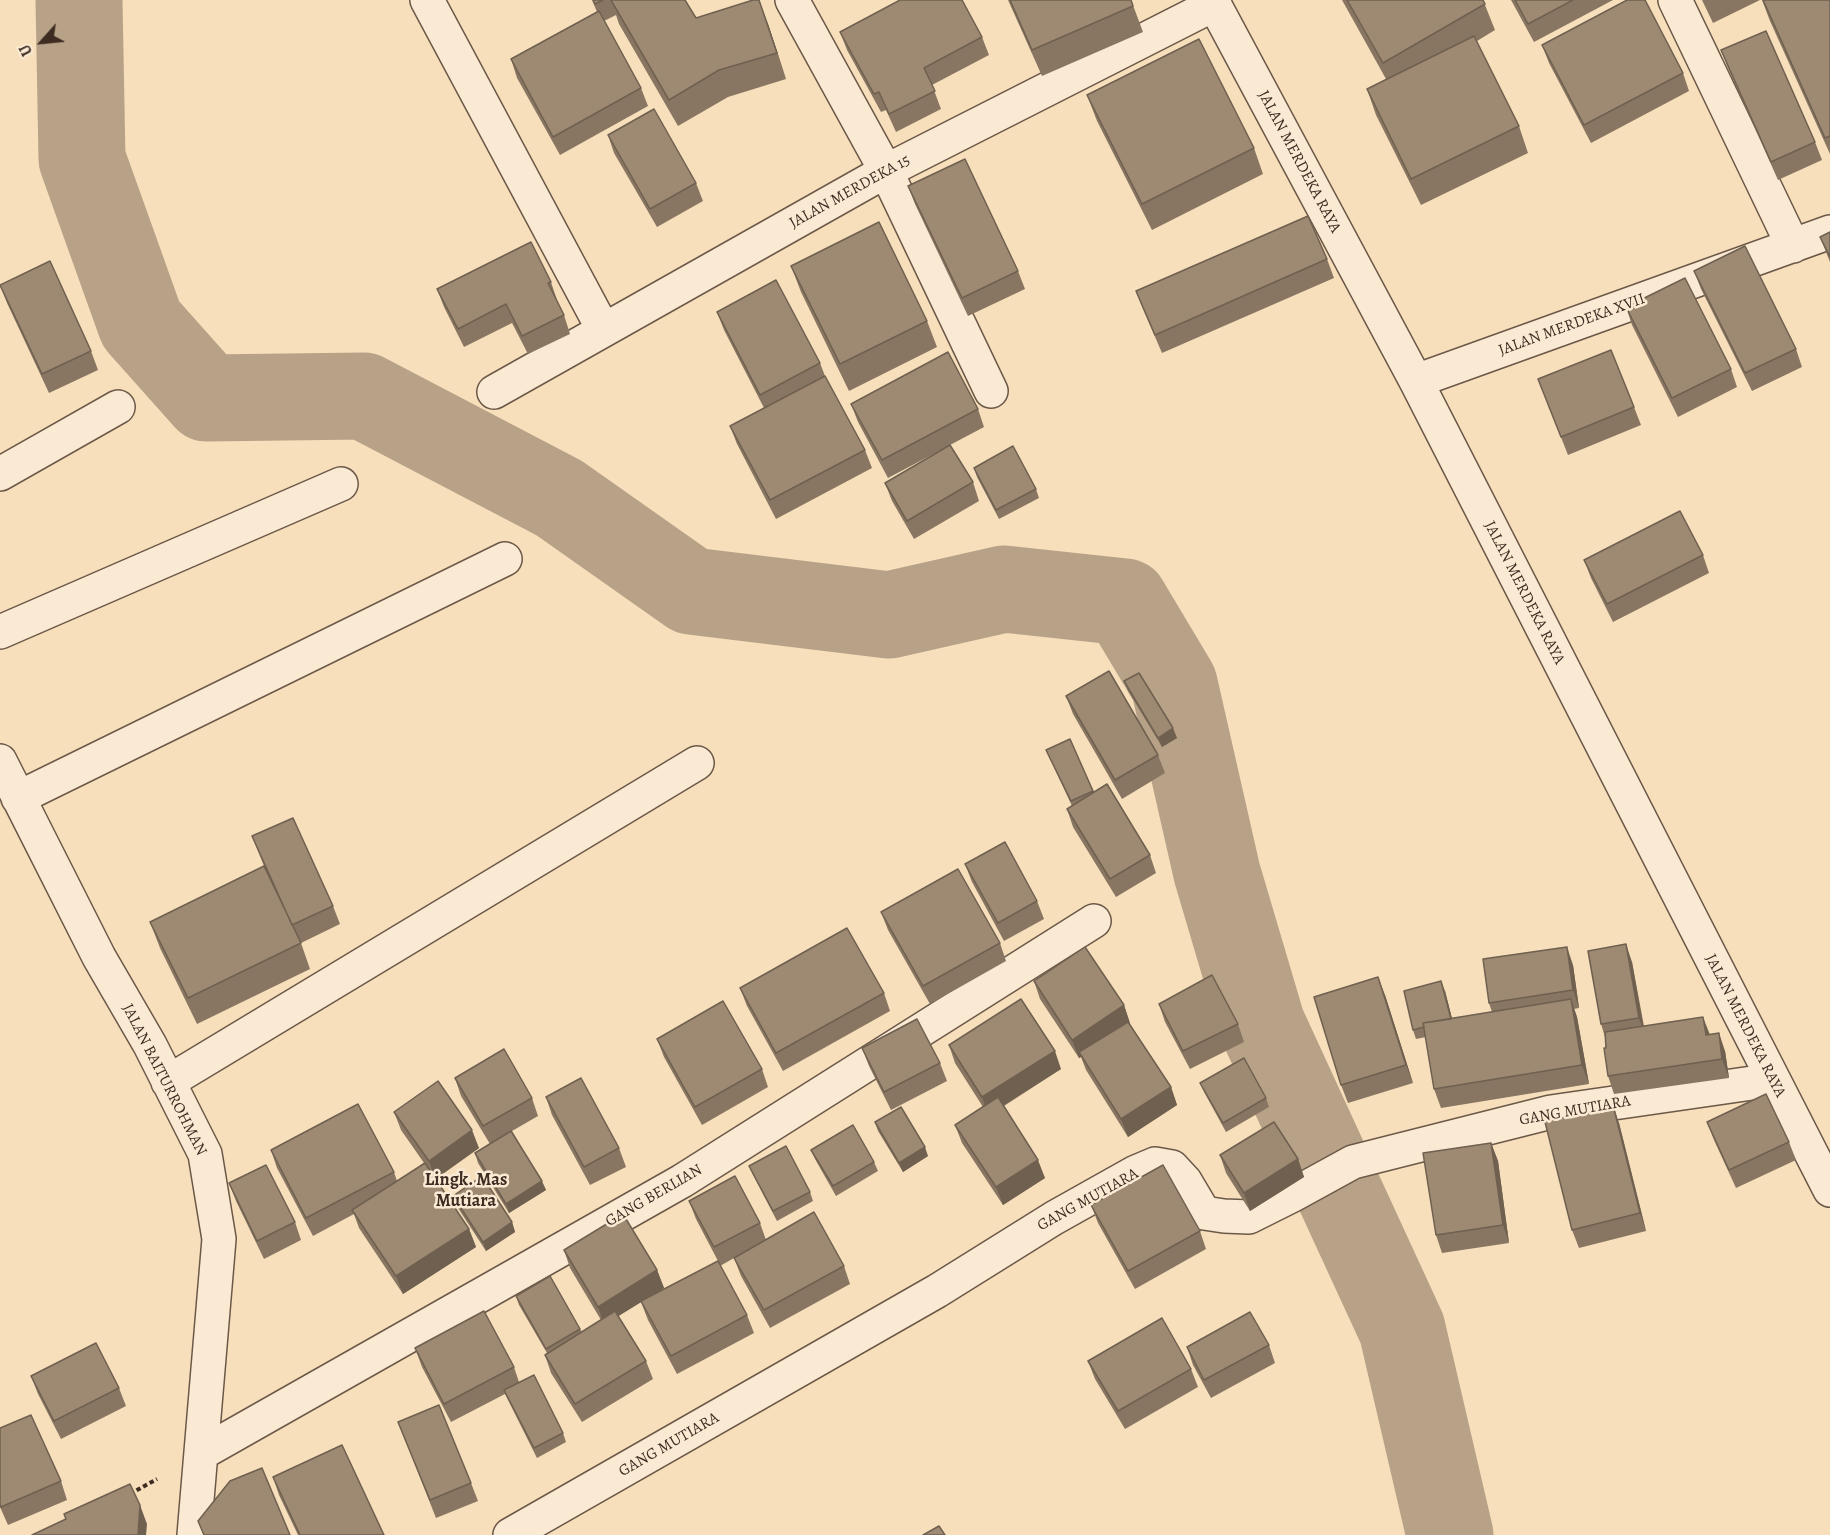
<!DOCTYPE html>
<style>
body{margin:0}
#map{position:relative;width:1830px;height:1535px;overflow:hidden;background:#f7dfbc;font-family:Alegreya,serif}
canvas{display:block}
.north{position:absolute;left:12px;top:12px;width:60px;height:60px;-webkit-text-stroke:4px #faead3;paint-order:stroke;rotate:243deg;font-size:16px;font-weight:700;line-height:24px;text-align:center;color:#3e2b21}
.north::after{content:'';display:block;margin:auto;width:21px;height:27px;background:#3e2b21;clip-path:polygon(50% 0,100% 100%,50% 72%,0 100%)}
</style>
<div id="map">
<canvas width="1830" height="1535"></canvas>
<div class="north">U</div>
</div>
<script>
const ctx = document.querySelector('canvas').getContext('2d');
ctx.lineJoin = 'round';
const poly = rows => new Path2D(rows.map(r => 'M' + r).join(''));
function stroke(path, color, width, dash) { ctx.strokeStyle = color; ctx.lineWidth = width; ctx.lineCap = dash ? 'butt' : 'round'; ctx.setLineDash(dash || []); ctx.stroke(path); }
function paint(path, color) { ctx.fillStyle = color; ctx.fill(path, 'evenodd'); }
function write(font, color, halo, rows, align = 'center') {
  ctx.font = font + ' Alegreya,serif'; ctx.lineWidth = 5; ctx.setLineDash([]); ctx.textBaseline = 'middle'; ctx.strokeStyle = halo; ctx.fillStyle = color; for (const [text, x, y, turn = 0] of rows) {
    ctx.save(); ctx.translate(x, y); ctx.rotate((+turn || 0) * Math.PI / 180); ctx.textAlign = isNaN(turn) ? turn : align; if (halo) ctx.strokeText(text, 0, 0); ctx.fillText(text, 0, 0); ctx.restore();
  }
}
stroke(poly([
 [79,0,82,159,141,324,207,398,364,396,559,498,691,591,889,615,1004,589,1125,602,1174,684,1217,873,1262,1025,1402,1329,1450,1535]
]), '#b8a287', 87);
const minor = poly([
 [427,0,603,329],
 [792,0,886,171,991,391],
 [1212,0,1416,381,1830,1190],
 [1675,0,1793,246],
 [1416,381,1830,232],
 [494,392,886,171,1215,4],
 [0,474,118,407],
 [0,632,341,484],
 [0,761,99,957,150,1045,205,1154,219,1239,194,1535],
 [18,798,505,559],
 [168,1082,697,763],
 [202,1453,682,1181,1094,921],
 [510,1535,937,1291,1054,1218,1136,1172,1155,1164,1172,1167,1185,1181,1204,1213,1224,1216,1249,1217,1291,1196,1353,1162,1551,1112,1773,1080]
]);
stroke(minor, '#6c5848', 36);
stroke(poly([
 [130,1494,157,1479]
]), '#3e2b21', 4, [4.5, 3]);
stroke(minor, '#faead3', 33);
paint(poly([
 [592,0,685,0,696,18,768,24,786,79,728,97,678,126,619,24,616,15,604,21,641,88,648,106,560,155,517,78,511,59,597,12],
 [1008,0,1131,0,1143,32,1042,76],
 [1342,0,1483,0,1495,30,1477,41,1519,126,1528,153,1421,205,1376,115,1367,89,1386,79],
 [1511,0,1613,0,1534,42],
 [1702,0,1760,0,1713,23],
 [1762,0,1830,0,1830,154,1770,21],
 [840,32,982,37,989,55,932,85,941,109,896,132,886,110,881,112,847,50],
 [1542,45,1683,73,1689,91,1591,143,1549,63],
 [1721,50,1815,142,1822,160,1778,180,1728,68],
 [1087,95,1254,148,1263,174,1152,230,1097,121],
 [608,135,696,183,703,201,657,227,614,153],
 [908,186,1018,271,1025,289,968,316,915,204],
 [1830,232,1830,262,1820,237],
 [1327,259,1334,278,1162,353,1143,309,1136,291],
 [791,266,927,321,937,347,849,391,801,292],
 [1694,271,1796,349,1802,367,1752,391,1701,289],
 [551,282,557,300,556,300,564,315,570,334,528,354,512,323,464,347,444,307,437,289],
 [0,285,91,351,98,370,49,393,7,303],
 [1626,307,1731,369,1737,387,1678,417,1632,325],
 [717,312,820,363,825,376,865,450,872,468,776,519,737,444,730,426,764,408,724,330],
 [1538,379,1634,407,1641,425,1568,455],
 [851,404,978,409,984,427,950,445,973,482,979,501,914,539,892,501,885,483,941,450,888,478,858,422],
 [974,468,1036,489,1039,498,999,519,977,477],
 [1703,555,1709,573,1613,622,1591,578,1584,560],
 [1124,681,1177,738,1162,747,1128,691],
 [1066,696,1158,755,1165,773,1122,799,1073,714],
 [1070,739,1094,792,1150,855,1156,873,1116,897,1073,827,1067,809,1072,806,1050,759,1046,750],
 [252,836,333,906,340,924,301,943,310,969,197,1024,160,948,150,922,264,866],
 [965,864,1037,901,1044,919,1004,941,972,882],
 [881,912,1000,943,1006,961,930,1004,888,930],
 [1632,962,1644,1026,1710,1034,1725,1051,1729,1078,1614,1094,1608,1076,1605,1037,1601,1024],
 [1573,965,1579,1008,1574,1009,1577,1017,1589,1084,1441,1108,1434,1089,1426,1037,1416,1039,1413,1030,1445,991,1452,1019,1492,1012,1489,1003],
 [1034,981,1124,1005,1130,1024,1171,1087,1177,1105,1128,1137,1086,1070,1081,1057,1079,1058,1040,999],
 [740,988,884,993,890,1011,783,1071,747,1006],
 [1385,995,1413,1083,1348,1103,1341,1085],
 [1159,1004,1238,1024,1244,1042,1190,1069,1165,1022],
 [657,1039,762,1069,768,1087,702,1125,664,1057],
 [949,1045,1061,1069,1004,1106,1045,1178,1003,1205,962,1143,955,1125,983,1107,955,1063],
 [862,1048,940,1063,947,1081,891,1110,869,1066],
 [455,1078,532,1098,538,1116,512,1131,546,1190,509,1213,478,1163,475,1153,490,1144,461,1096],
 [1200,1083,1266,1098,1269,1107,1226,1132,1204,1092],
 [546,1097,619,1148,626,1167,590,1185,552,1115],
 [394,1112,479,1148,436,1179,469,1229,476,1247,403,1294,359,1228,354,1214,313,1236,277,1168,271,1150,394,1172,397,1181,424,1163,401,1130],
 [875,1122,928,1156,903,1172,878,1131],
 [1707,1122,1789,1142,1796,1160,1736,1188,1714,1140],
 [1619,1123,1646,1231,1579,1248,1572,1230],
 [1491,1143,1498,1161,1509,1243,1442,1253,1436,1235],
 [811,1150,874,1162,878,1171,836,1196,815,1159],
 [1220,1155,1298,1159,1304,1177,1250,1211,1226,1173],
 [749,1166,810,1192,813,1201,777,1221,753,1175],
 [229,1183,295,1222,301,1240,264,1259,236,1201],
 [453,1196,512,1222,515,1232,486,1251,456,1205],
 [689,1201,760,1223,766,1240,844,1266,850,1284,770,1328,741,1276,734,1258,720,1266,747,1315,754,1333,677,1374,648,1320,641,1302,618,1316,646,1361,653,1379,582,1422,551,1373,545,1355,547,1353,519,1305,516,1296,580,1329,582,1332,601,1320,570,1268,564,1250,657,1270,664,1288,648,1298,718,1261,696,1219],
 [1091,1205,1200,1231,1206,1249,1135,1289,1098,1223],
 [1269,1345,1275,1363,1211,1398,1193,1365,1187,1347],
 [415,1348,514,1367,519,1382,563,1433,566,1442,537,1458,505,1394,451,1422,422,1367],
 [1088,1361,1191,1369,1198,1387,1125,1429,1095,1379],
 [31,1376,119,1388,126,1406,61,1439,38,1394],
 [398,1422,471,1483,478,1501,436,1518],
 [0,1428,61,1481,67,1500,8,1525,0,1507],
 [273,1477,384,1535,298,1535,279,1495]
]), '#887662');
paint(poly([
 [759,0,768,24,786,79,777,53],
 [1173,728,1177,738,1162,747,1158,738],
 [1626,944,1632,962,1645,1036,1639,1018],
 [1567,947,1573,965,1579,1008,1573,990],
 [1378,977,1385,995,1413,1083,1406,1065],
 [1441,981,1445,991,1455,1030,1451,1020],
 [1571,999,1577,1017,1589,1084,1582,1065],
 [1124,1005,1130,1023,1081,1056,1079,1052,1081,1057,1079,1058,1072,1040],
 [1703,1017,1710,1035,1706,1035],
 [1719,1033,1725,1051,1729,1078,1722,1059],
 [1055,1051,1061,1069,988,1115,982,1097],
 [1171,1087,1177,1105,1128,1137,1121,1119],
 [1613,1105,1619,1123,1646,1231,1640,1213],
 [472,1130,479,1148,435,1179,429,1161],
 [1491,1143,1498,1161,1509,1243,1503,1225],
 [925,1147,928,1156,903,1172,899,1163],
 [1298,1159,1304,1177,1250,1211,1244,1193],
 [1038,1160,1045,1178,1003,1205,996,1187],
 [542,1181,546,1190,509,1213,506,1204],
 [512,1222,515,1232,486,1251,483,1242],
 [469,1229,476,1247,403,1294,396,1276],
 [657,1270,664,1288,604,1325,598,1307],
 [140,1505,147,1524,146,1535,138,1535]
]), '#6f6050');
const building = poly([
 [593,0,603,0,595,4,593,0],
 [611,0,685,0,696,18,753,0,759,0,777,53,719,70,669,100,611,0],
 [900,0,962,0,982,37,924,68,935,91,889,114,879,92,874,94,840,32,900,0],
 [1010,0,1131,0,1133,6,1032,50,1010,0],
 [1347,0,1483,0,1485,4,1383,63,1347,0],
 [1515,0,1573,0,1528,24,1515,0],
 [1627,0,1645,0,1683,73,1584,125,1542,45,1627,0],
 [1763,0,1830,0,1830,136,1825,138,1763,0],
 [599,11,641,88,553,137,511,59,599,11],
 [1766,31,1815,142,1771,162,1721,50,1766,31],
 [1474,36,1519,126,1411,179,1367,89,1474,36],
 [1199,39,1254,148,1142,204,1087,95,1199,39],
 [654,109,696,183,650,209,608,135,654,109],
 [965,159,1018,271,962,298,908,186,965,159],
 [1308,216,1327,259,1155,335,1136,291,1308,216],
 [879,222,927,321,840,364,791,266,879,222],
 [1830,232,1830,257,1820,237,1830,232],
 [531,242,551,282,548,283,564,315,522,336,506,304,458,329,437,289,531,242],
 [1745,246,1796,349,1745,373,1694,271,1745,246],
 [50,261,91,351,42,374,0,285,50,261],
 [1685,278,1731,369,1672,398,1626,307,1685,278],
 [776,280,820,363,760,395,717,312,776,280],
 [1611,350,1634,407,1561,437,1538,379,1611,350],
 [948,352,978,409,882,460,851,404,948,352],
 [825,376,865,450,770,500,730,426,825,376],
 [950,445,973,482,907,521,885,483,950,445],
 [1013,446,1036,489,996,510,974,468,1013,446],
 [1680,511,1703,555,1607,604,1584,560,1680,511],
 [1109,671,1158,755,1115,780,1066,696,1109,671],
 [1139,673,1173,728,1158,738,1124,681,1139,673],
 [1070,739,1093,791,1071,801,1046,750,1070,739],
 [1107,784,1150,855,1110,879,1067,809,1107,784],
 [293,818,333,906,292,925,252,836,293,818],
 [1005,842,1037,901,998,923,965,864,1005,842],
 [264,866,301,943,188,998,150,922,264,866],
 [958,869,1000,943,923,986,881,912,958,869],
 [847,928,884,993,776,1053,740,988,847,928],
 [1626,944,1639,1018,1601,1024,1588,951,1626,944],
 [1085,947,1124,1005,1072,1040,1034,981,1085,947],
 [1567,947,1573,990,1489,1003,1483,959,1567,947],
 [1212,975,1238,1024,1183,1051,1159,1004,1212,975],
 [1378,977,1406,1065,1341,1085,1314,997,1378,977],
 [1441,981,1451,1019,1423,1023,1424,1027,1413,1030,1404,991,1441,981],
 [1021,999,1055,1051,982,1097,949,1045,1021,999],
 [1571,999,1582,1065,1434,1089,1423,1023,1571,999],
 [723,1001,762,1069,695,1107,657,1039,723,1001],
 [1703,1017,1706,1035,1719,1033,1722,1059,1608,1076,1604,1048,1606,1048,1605,1032,1703,1017],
 [917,1019,940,1063,884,1092,862,1048,917,1019],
 [1128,1022,1171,1087,1121,1119,1079,1052,1128,1022],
 [504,1049,532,1098,483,1126,455,1078,504,1049],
 [1244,1058,1266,1098,1223,1123,1200,1083,1244,1058],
 [581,1078,619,1148,584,1167,546,1097,581,1078],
 [438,1081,472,1130,429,1161,394,1112,438,1081],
 [1766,1094,1789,1142,1729,1170,1707,1122,1766,1094],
 [998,1097,1038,1160,996,1187,955,1125,998,1097],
 [358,1104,394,1172,306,1218,271,1150,358,1104],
 [1613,1105,1640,1213,1572,1230,1545,1122,1613,1105],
 [901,1107,925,1147,899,1163,875,1122,901,1107],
 [1274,1122,1298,1159,1244,1193,1220,1155,1274,1122],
 [853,1125,874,1162,833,1186,811,1150,853,1125],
 [511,1131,542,1181,506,1204,475,1153,511,1131],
 [1491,1143,1503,1225,1436,1235,1423,1153,1491,1143],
 [786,1146,810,1192,773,1211,749,1166,786,1146],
 [425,1163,469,1229,396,1276,352,1210,425,1163],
 [266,1165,295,1222,257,1241,229,1183,266,1165],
 [1163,1165,1200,1231,1128,1271,1091,1205,1163,1165],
 [482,1176,512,1222,483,1242,453,1196,482,1176],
 [735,1176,760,1223,714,1247,689,1201,735,1176],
 [814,1212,844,1266,764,1310,734,1258,814,1212],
 [623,1214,657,1270,598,1307,564,1250,623,1214],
 [718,1261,747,1315,671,1356,641,1301,718,1261],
 [550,1276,580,1329,546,1349,516,1296,550,1276],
 [484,1311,514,1367,444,1404,415,1348,484,1311],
 [615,1311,646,1361,575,1404,545,1355,615,1311],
 [1250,1312,1269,1345,1204,1380,1187,1347,1250,1312],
 [1162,1318,1191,1369,1118,1411,1088,1361,1162,1318],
 [96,1343,119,1388,54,1421,31,1376,96,1343],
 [534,1375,563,1433,534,1448,504,1390,534,1375],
 [439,1405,471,1483,430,1500,398,1422,439,1405],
 [31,1415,61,1481,1,1507,0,1504,0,1428,31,1415],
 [342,1445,384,1535,300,1535,273,1477,342,1445],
 [262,1468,290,1535,204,1535,198,1521,230,1481,262,1468],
 [130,1484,140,1505,138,1535,32,1535,66,1519,64,1514,130,1484],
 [939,1526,945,1535,923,1535,939,1526]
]);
paint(building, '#9e8972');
stroke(building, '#6f6050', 1.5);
write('16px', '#3e2b21', '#faead3', [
 ["JALAN MERDEKA RAYA",1299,162,62],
 ["JALAN MERDEKA 15",850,192,-29],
 ["JALAN MERDEKA XVII",1572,325,-20],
 ["JALAN MERDEKA RAYA",1524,593,63],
 ["JALAN MERDEKA RAYA",1745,1026,63],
 ["JALAN BAITURROHMAN",164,1080,63],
 ["GANG MUTIARA",1575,1111,-10],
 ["GANG BERLIAN",654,1196,-30],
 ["GANG MUTIARA",1088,1200,-29],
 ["GANG MUTIARA",669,1445,-30]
]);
write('bold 18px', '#3e2b21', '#faead3', [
 ["Lingk. Mas",466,1181],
 ["Mutiara",466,1202]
]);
</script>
